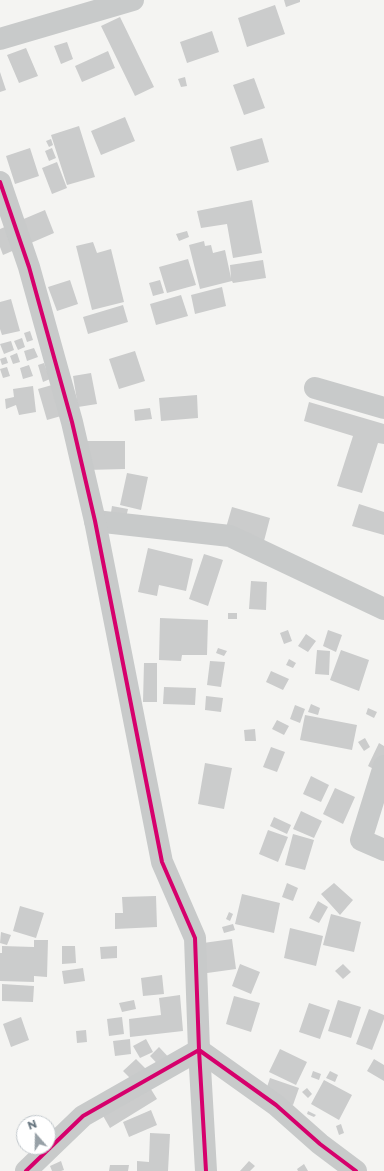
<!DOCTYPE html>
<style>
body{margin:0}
#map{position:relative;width:384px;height:1171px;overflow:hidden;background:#f4f4f2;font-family:Montserrat,sans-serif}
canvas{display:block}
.north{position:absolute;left:16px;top:1115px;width:40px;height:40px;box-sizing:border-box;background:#fff;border:1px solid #c2c8cc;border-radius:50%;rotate:340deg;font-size:11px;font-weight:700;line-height:16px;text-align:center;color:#67757f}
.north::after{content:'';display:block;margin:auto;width:14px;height:18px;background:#98a1a7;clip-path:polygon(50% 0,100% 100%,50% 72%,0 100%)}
</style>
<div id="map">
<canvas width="384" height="1171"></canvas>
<div class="north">N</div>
</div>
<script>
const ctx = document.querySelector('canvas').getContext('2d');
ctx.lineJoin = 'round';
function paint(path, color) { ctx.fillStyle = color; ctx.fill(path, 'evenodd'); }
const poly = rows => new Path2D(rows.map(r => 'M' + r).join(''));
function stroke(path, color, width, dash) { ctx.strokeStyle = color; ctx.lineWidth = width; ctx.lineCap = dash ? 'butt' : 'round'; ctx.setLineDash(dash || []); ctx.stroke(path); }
paint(poly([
 [284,0,300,0,300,2,286,7],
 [275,5,285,34,247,47,238,18],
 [120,17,154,87,135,96,101,26],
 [212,31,219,52,187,63,180,42],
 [67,42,73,59,61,64,54,46],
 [26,48,38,76,19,83,7,55],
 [108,51,115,68,82,82,75,66],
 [0,72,6,90,0,92],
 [185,77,187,86,181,87,178,79],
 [254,78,265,108,244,115,233,85],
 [125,117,135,141,101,155,91,131],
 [79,126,95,177,67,185,51,135],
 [262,138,269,162,237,171,230,147],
 [51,139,53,145,49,147,46,141],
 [30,148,39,176,15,184,6,156],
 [52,148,56,158,49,161,45,151],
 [57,162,67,188,52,194,42,168],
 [252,200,262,253,233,258,227,224,201,228,197,211],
 [45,210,54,233,3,255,0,247,0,229],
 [187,231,189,237,179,241,176,234],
 [204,241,205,246,211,245,213,253,225,250,231,278,230,265,263,260,266,278,233,283,232,281,200,289,189,245],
 [93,242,97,253,111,249,124,302,92,310,76,246],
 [188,259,196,285,167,293,159,267],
 [70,280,78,304,57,311,48,287],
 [160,280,164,293,153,296,149,283],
 [222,287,226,306,195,314,191,295],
 [181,295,188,316,156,325,150,304],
 [11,299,20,331,2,335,0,329,0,302],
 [123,305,128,322,88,334,83,317],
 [30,331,33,340,27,342,24,333],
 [22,338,25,347,18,350,14,341],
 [11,341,14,350,4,354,0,344],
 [34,348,38,357,27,361,24,351],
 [135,351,145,381,119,389,109,359],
 [17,353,20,362,13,364,10,356],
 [6,357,8,363,2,365,0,359],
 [44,363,50,379,43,382,38,365],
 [29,365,33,376,23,379,20,368],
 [7,367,10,376,3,378,0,369],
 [91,373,97,404,78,407,73,376],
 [52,385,61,416,47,420,38,389],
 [33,386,36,412,19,415,16,405,6,409,5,399,14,397,13,389],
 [197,395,198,418,161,421,159,398],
 [309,402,384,424,384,444,378,443,362,493,337,486,353,436,304,421],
 [150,408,152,419,135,421,134,410],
 [85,441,125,441,125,469,86,470],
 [127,473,148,477,141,510,120,505],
 [359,504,384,512,384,535,352,526],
 [112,506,128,509,125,522,110,519],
 [232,507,270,518,264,541,225,531],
 [148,548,193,559,186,591,159,585,157,596,138,592],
 [204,554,223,560,208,606,189,599],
 [251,581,267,582,266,610,249,609],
 [228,613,237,613,237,619,228,619],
 [160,618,208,620,207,655,182,655,181,661,159,660],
 [288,630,292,641,284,644,280,633],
 [328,630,342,635,336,652,323,646],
 [306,634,316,641,308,652,298,646],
 [218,648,227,651,224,656,216,653],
 [317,650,330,651,329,675,315,674],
 [341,650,369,660,359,691,330,680],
 [289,659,296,663,293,668,286,665],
 [210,661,225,662,221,687,207,685],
 [144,663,157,663,157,702,143,702],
 [271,671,289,679,283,690,266,682],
 [164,687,196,688,195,705,163,704],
 [206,696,223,698,221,712,205,710],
 [311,704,320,708,318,715,308,712],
 [295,705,305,709,300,723,290,719],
 [368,708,377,712,374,718,366,714],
 [305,715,357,725,352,750,300,740],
 [277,720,289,726,284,735,272,729],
 [255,729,256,741,245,741,244,730],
 [365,738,370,747,364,751,358,742],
 [379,743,384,746,384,771,383,774,368,766],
 [271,747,285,752,277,772,263,767],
 [205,763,232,768,224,809,198,804],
 [311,776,329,785,321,802,303,794],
 [335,788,355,797,343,824,323,814],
 [301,811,322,821,314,838,293,829],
 [274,817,291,825,287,834,270,826],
 [268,830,288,837,278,862,259,854],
 [293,834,314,840,305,870,285,865],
 [287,883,298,888,293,901,282,897],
 [334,883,353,900,340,915,321,894],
 [242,894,280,903,274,933,235,924],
 [156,896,157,927,115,929,115,913,123,913,122,897],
 [318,901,328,907,319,923,309,918],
 [20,906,44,913,36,938,13,931],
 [229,912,233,914,230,921,226,919],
 [331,914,361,922,354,952,323,945],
 [233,924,235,930,224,933,222,927],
 [290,928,323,936,316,966,284,958],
 [1,932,11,935,7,945,0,943],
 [232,939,236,969,200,974,196,944],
 [34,940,48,940,47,977,34,976,34,982,0,981,0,953,2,953,2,946,34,947],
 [62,946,75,946,76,963,62,964],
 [117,946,117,958,101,959,100,947],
 [240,964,260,972,251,994,232,986],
 [343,964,351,972,343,979,335,971],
 [83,968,85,981,64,984,62,971],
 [162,975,164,994,143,996,141,978],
 [2,984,34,986,33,1002,2,1001],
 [180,995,183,1031,130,1037,129,1019,161,1015,159,998],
 [234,996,260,1003,251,1032,226,1024],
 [134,1000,136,1009,122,1012,119,1003],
 [338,1000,361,1007,351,1038,328,1031],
 [309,1003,330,1010,320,1039,299,1032],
 [369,1009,384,1015,384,1019,372,1050,356,1044],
 [21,1017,29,1040,11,1047,3,1024],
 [122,1017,124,1034,109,1036,107,1019],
 [86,1030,87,1042,77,1043,76,1031],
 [130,1039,131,1054,115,1056,113,1041],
 [146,1039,153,1052,140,1058,133,1046],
 [159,1047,175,1064,166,1073,150,1056],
 [280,1049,307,1062,296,1085,269,1072],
 [136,1059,151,1074,138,1086,123,1071],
 [374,1059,384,1065,384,1081,367,1071],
 [313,1071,321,1074,319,1080,311,1077],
 [330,1071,338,1075,335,1082,326,1078],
 [270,1078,299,1088,293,1105,264,1096],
 [324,1080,352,1095,339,1120,311,1104],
 [149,1086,157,1099,110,1128,102,1114],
 [307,1088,312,1094,308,1098,302,1092],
 [151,1110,157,1125,129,1137,123,1122],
 [308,1111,316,1115,314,1117,307,1114],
 [341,1124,344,1133,339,1135,336,1126],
 [150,1133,170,1134,168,1171,137,1171,137,1161,149,1162],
 [61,1161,64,1170,61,1171,52,1171,50,1166],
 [249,1161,255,1166,250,1171,240,1171],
 [304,1164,308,1171,298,1171,297,1169],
 [110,1165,129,1165,128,1171,109,1171]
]), '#cbcccc');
stroke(poly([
 [0,39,133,0],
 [315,388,384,408],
 [95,521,230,536,384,609],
 [384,766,361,840,384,850],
 [26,1171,83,1116,199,1050,276,1105,320,1144,356,1171]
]), '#c8caca', 22);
stroke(poly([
 [0,182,29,267,72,422,95,521,162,862,195,938,199,1050,206,1171]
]), '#c8caca', 22);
stroke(poly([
 [0,182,29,267,72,422,95,521,162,862,195,938,199,1050,206,1171],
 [26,1171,83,1116,199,1050,276,1105,320,1144,356,1171]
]), '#d6006c', 4);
</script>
